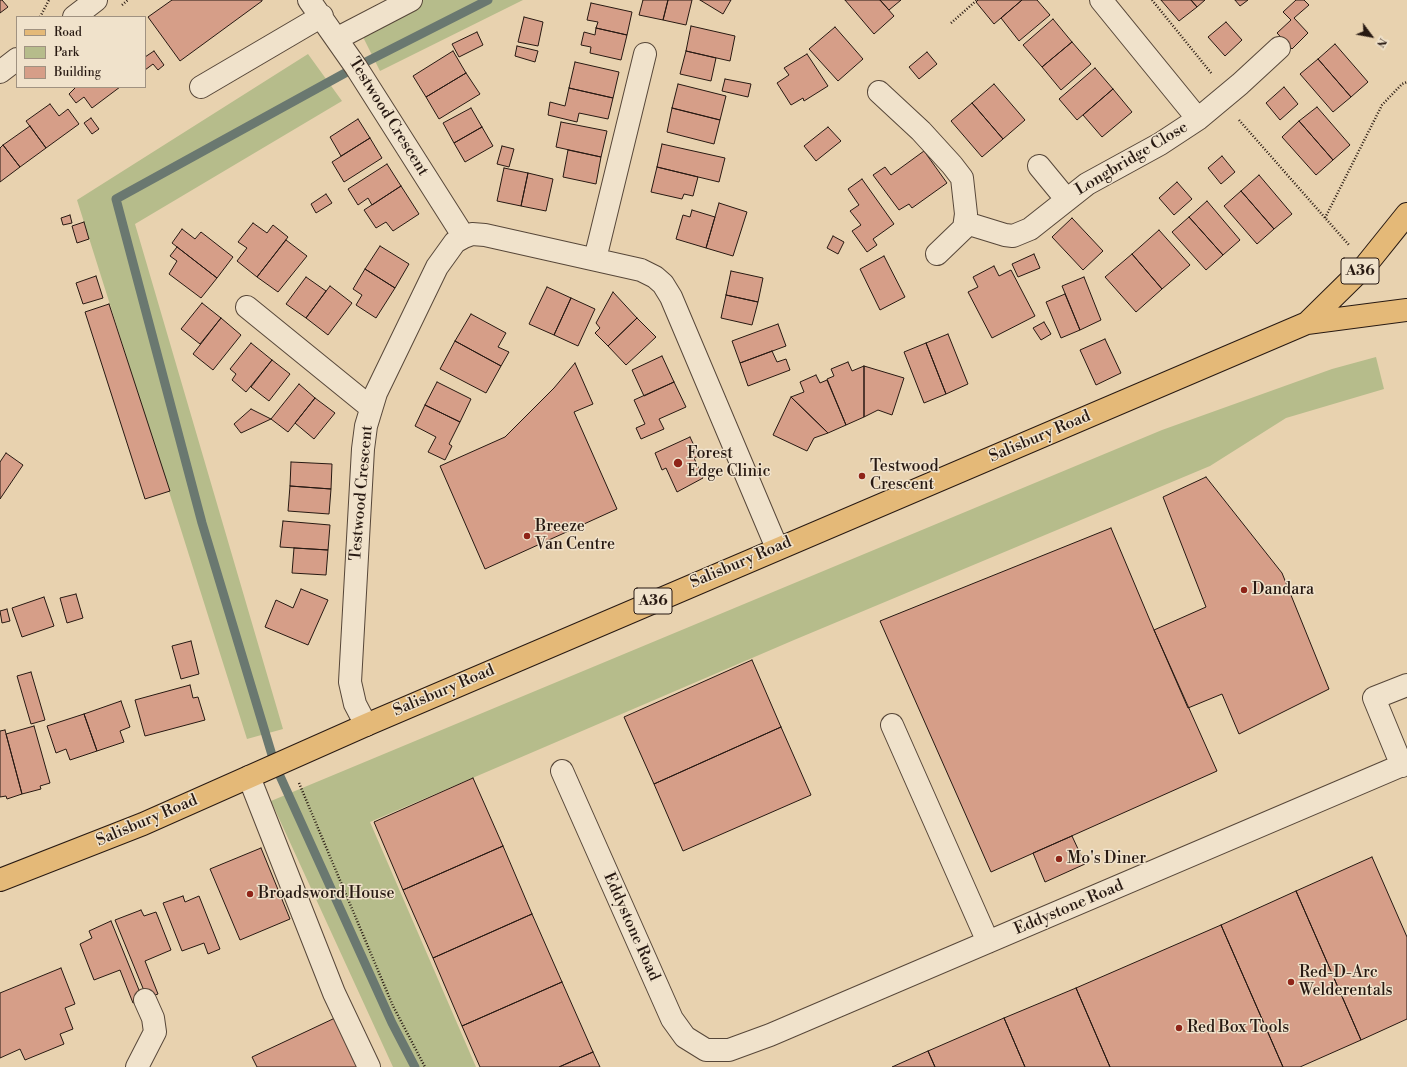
<!DOCTYPE html>
<style>
body{margin:0}
#map{position:relative;width:1407px;height:1067px;overflow:hidden;background:#e8d2af;font-family:"Libre Bodoni",serif}
canvas{display:block}
.legend{position:absolute;left:16px;top:16px;width:130px;height:72px;box-sizing:border-box;background:#f0e2cb;border:1px solid #a09281;margin:0;padding:5px 7px;list-style:none;font-size:12px;color:#271912}
.legend li{display:flex;align-items:center;gap:8px;height:20px}
.legend b{width:20px;border:1px solid #a09281}
.north{position:absolute;left:1351px;top:16px;width:40px;height:40px;-webkit-text-stroke:3px #f0e2cb;paint-order:stroke;rotate:122deg;font-size:11px;font-weight:700;line-height:16px;text-align:center;color:#271912}
.north::after{content:'';display:block;margin:auto;width:14px;height:18px;background:#271912;clip-path:polygon(50% 0,100% 100%,50% 72%,0 100%)}
</style>
<div id="map">
<canvas width="1407" height="1067"></canvas>
<ul class="legend">
<li><b style="height:5px;background:#e4b978"></b>Road</li>
<li><b style="height:11px;background:#b6bc8b"></b>Park</li>
<li><b style="height:11px;background:#d69e88"></b>Building</li>
</ul>
<div class="north">N</div>
</div>
<script>
const ctx = document.querySelector('canvas').getContext('2d');
ctx.lineJoin = 'round';
function paint(path, color) { ctx.fillStyle = color; ctx.fill(path, 'evenodd'); }
const poly = rows => new Path2D(rows.map(r => 'M' + r).join(''));
function stroke(path, color, width, dash) { ctx.strokeStyle = color; ctx.lineWidth = width; ctx.lineCap = dash ? 'butt' : 'round'; ctx.setLineDash(dash || []); ctx.stroke(path); }
function write(font, color, halo, rows, align = 'center') {
  ctx.font = font + ' "Libre Bodoni",serif'; ctx.lineWidth = 3; ctx.setLineDash([]); ctx.textBaseline = 'middle'; ctx.strokeStyle = halo; ctx.fillStyle = color; for (const [text, x, y, turn = 0] of rows) {
    ctx.save(); ctx.translate(x, y); ctx.rotate((+turn || 0) * Math.PI / 180); ctx.textAlign = isNaN(turn) ? turn : align; if (halo) ctx.strokeText(text, 0, 0); ctx.fillText(text, 0, 0); ctx.restore();
  }
}
paint(poly([
 [423,0,523,0,380,71,360,31],
 [308,54,342,101,135,224,283,729,247,739,77,200],
 [1376,357,1384,389,1286,418,1210,466,794,640,370,822,476,1067,393,1067,271,801,1162,430,1332,369]
]), '#b6bc8b');
stroke(poly([
 [415,1067,392,1023,275,765,202,523,116,199,356,67,488,0]
]), '#6a7870', 9);
const building = poly([
 [0,0,2,0,8,7,0,13,0,0],
 [172,0,262,0,262,1,180,61,148,17,172,0],
 [643,0,668,0,663,20,639,15,643,0],
 [668,0,692,0,686,25,663,20,668,0],
 [700,0,731,0,723,14,700,0],
 [845,0,880,0,894,16,874,34,845,0],
 [880,0,901,0,889,10,880,0],
 [978,0,1022,0,994,24,976,2,978,0],
 [1022,0,1037,0,1050,15,1019,41,1001,18,1022,0],
 [1161,0,1191,0,1197,7,1179,21,1161,0],
 [1191,0,1205,0,1197,7,1191,0],
 [1235,0,1248,0,1240,6,1235,0],
 [1296,0,1304,0,1309,5,1294,18,1308,33,1292,49,1277,33,1291,20,1283,12,1296,0],
 [591,3,632,12,627,35,596,28,598,22,587,20,591,3],
 [524,17,543,22,538,46,518,42,524,17],
 [1053,19,1072,42,1042,67,1023,45,1053,19],
 [1226,22,1242,40,1225,56,1208,37,1226,22],
 [691,26,735,36,730,61,686,51,691,26],
 [835,27,863,59,838,81,809,49,835,27],
 [596,28,627,35,621,60,590,53,591,47,581,45,584,32,595,35,596,28],
 [477,32,483,45,459,57,452,44,477,32],
 [1072,42,1091,64,1061,90,1042,67,1072,42],
 [1335,44,1368,82,1351,97,1318,59,1335,44],
 [517,46,538,51,535,62,515,56,517,46],
 [154,51,164,65,158,70,153,64,145,70,145,57,154,51],
 [453,51,466,73,426,97,413,76,453,51],
 [686,51,716,58,711,81,680,74,686,51],
 [927,52,937,64,919,79,909,67,927,52],
 [807,54,828,86,804,101,803,98,791,105,777,83,789,75,784,68,807,54],
 [1318,59,1351,97,1333,112,1300,74,1318,59],
 [575,62,619,72,613,98,569,88,575,62],
 [1095,68,1113,89,1077,120,1059,99,1095,68],
 [466,73,480,94,439,119,426,97,466,73],
 [725,79,751,84,748,97,722,91,725,79],
 [678,84,726,96,720,120,672,108,678,84],
 [994,84,1025,120,1003,139,972,103,994,84],
 [76,87,120,87,92,108,84,97,76,103,69,94,76,87],
 [1284,87,1298,104,1280,120,1266,103,1284,87],
 [569,88,613,98,608,119,579,113,577,122,548,115,550,102,565,106,569,88],
 [1113,89,1132,112,1102,137,1083,115,1113,89],
 [972,103,1003,139,982,157,951,121,972,103],
 [50,104,59,116,68,109,79,124,46,148,26,121,50,104],
 [1317,107,1350,145,1333,160,1299,121,1317,107],
 [471,108,482,127,454,143,443,123,471,108],
 [672,108,720,120,714,144,667,132,672,108],
 [91,118,99,129,92,134,84,123,91,118],
 [358,119,370,138,341,156,330,137,358,119],
 [1299,121,1333,160,1316,175,1282,137,1299,121],
 [561,122,607,131,601,157,556,147,561,122],
 [30,126,46,148,20,167,3,145,30,126],
 [482,127,493,146,465,162,454,143,482,127],
 [828,127,841,141,816,161,804,146,828,127],
 [370,138,382,158,344,182,332,162,370,138],
 [662,144,725,158,719,182,657,167,662,144],
 [3,145,20,167,0,182,0,148,3,145],
 [502,146,514,149,509,167,497,164,502,146],
 [568,150,601,157,596,184,563,177,568,150],
 [924,151,947,183,912,208,909,204,899,210,873,175,885,167,891,175,924,151],
 [1222,156,1235,172,1221,184,1208,168,1222,156],
 [387,164,401,186,372,205,368,198,358,205,348,189,387,164],
 [657,167,698,177,693,196,684,194,682,199,651,192,657,167],
 [504,168,528,173,521,206,497,201,504,168],
 [528,173,553,179,546,211,521,206,528,173],
 [1259,175,1292,214,1274,229,1241,191,1259,175],
 [862,179,894,224,873,239,877,245,867,252,852,231,861,225,850,211,859,205,848,189,862,179],
 [1177,182,1192,199,1174,215,1159,198,1177,182],
 [401,186,419,214,393,231,386,222,376,228,364,210,401,186],
 [1241,191,1274,229,1257,244,1224,206,1241,191],
 [326,194,332,203,316,213,311,204,326,194],
 [1207,201,1240,240,1223,255,1189,217,1207,201],
 [719,203,747,212,733,256,706,248,719,203],
 [692,210,715,217,706,248,676,239,683,215,690,217,692,210],
 [70,215,72,223,63,225,61,218,70,215],
 [1189,217,1223,255,1206,270,1172,232,1189,217],
 [1072,218,1103,251,1083,270,1052,237,1072,218],
 [84,222,89,239,77,243,72,226,84,222],
 [253,223,267,233,273,225,288,237,257,277,237,261,247,248,238,242,253,223],
 [182,229,195,239,201,232,233,257,217,278,172,243,182,229],
 [1159,230,1190,265,1162,289,1132,254,1159,230],
 [833,236,844,242,838,254,827,248,833,236],
 [286,240,307,256,278,292,257,277,286,240],
 [380,246,409,264,395,288,365,269,380,246],
 [177,247,217,278,201,298,169,274,177,261,170,256,177,247],
 [1034,254,1040,268,1018,277,1012,264,1034,254],
 [1132,254,1162,289,1136,312,1105,277,1132,254],
 [884,256,905,297,880,310,860,269,884,256],
 [994,266,999,276,1011,270,1035,316,992,338,968,292,978,287,973,277,994,266],
 [365,269,395,288,376,318,356,305,362,295,353,289,365,269],
 [731,271,763,278,758,302,726,295,731,271],
 [96,276,103,298,83,304,76,283,96,276],
 [306,277,326,291,306,318,286,304,306,277],
 [1084,277,1101,320,1080,330,1062,286,1084,277],
 [330,286,352,303,328,335,306,318,330,286],
 [547,287,571,298,554,335,529,324,547,287],
 [613,292,637,318,608,346,595,333,600,328,596,323,613,292],
 [1065,294,1080,330,1061,338,1046,302,1065,294],
 [726,295,758,302,752,325,721,318,726,295],
 [571,298,595,309,578,346,554,335,571,298],
 [202,303,221,318,200,344,181,329,202,303],
 [109,304,170,491,145,499,85,312,109,304],
 [471,314,506,333,498,347,509,352,501,366,455,341,471,314],
 [221,318,241,335,213,370,193,354,221,318],
 [637,318,656,337,626,365,608,346,637,318],
 [1044,322,1051,334,1041,340,1033,328,1044,322],
 [778,324,786,346,740,363,732,341,778,324],
 [948,334,968,384,946,394,926,343,948,334],
 [1105,339,1121,373,1096,385,1080,350,1105,339],
 [455,341,501,366,486,393,440,369,455,341],
 [251,343,272,360,246,392,232,380,236,374,230,369,251,343],
 [926,343,946,394,924,403,904,352,926,343],
 [772,351,777,362,786,359,790,370,748,386,740,363,772,351],
 [662,356,674,382,644,396,632,370,662,356],
 [272,360,290,374,269,401,251,387,272,360],
 [848,362,852,371,864,366,864,417,846,425,827,379,834,376,831,369,848,362],
 [575,363,593,404,574,412,617,509,485,569,440,466,505,437,554,388,575,363],
 [864,366,904,378,892,415,878,410,864,417,864,366],
 [816,375,820,383,827,380,846,425,828,433,791,397,804,392,800,382,816,375],
 [437,382,471,399,460,422,425,405,437,382],
 [674,382,686,407,659,419,664,429,641,439,636,428,645,424,634,400,674,382],
 [299,384,315,398,288,432,271,419,299,384],
 [791,397,828,433,814,438,807,451,773,435,791,397],
 [315,398,335,413,314,439,295,423,315,398],
 [425,405,460,422,449,444,452,446,445,460,428,452,436,437,415,426,425,405],
 [251,409,271,419,241,433,234,424,251,409],
 [690,437,699,456,694,458,703,478,677,492,666,468,662,470,655,453,690,437],
 [6,453,23,465,0,499,0,462,6,453],
 [291,462,332,464,331,489,290,486,291,462],
 [1206,477,1282,573,1329,689,1239,734,1222,694,1188,708,1154,630,1206,607,1163,497,1206,477],
 [290,486,331,489,329,514,288,511,290,486],
 [283,521,330,525,328,550,280,547,283,521],
 [1111,528,1154,630,1217,771,991,872,880,621,1111,528],
 [294,548,328,550,326,575,292,573,294,548],
 [301,589,328,600,308,645,265,627,276,600,293,608,301,589],
 [76,594,83,618,67,623,60,598,76,594],
 [44,597,54,626,22,637,12,608,44,597],
 [7,609,10,621,2,623,0,611,7,609],
 [191,641,199,674,181,679,172,646,191,641],
 [752,660,781,727,654,784,624,717,752,660],
 [31,672,45,720,31,724,17,676,31,672],
 [190,685,193,698,198,697,205,720,145,736,135,700,190,685],
 [121,701,130,727,120,731,124,742,97,751,84,714,121,701],
 [84,714,97,751,70,760,66,749,56,753,47,726,84,714],
 [34,726,50,783,40,786,41,789,22,794,6,734,34,726],
 [781,727,811,795,683,851,654,784,781,727],
 [5,730,22,794,7,799,6,796,0,797,0,731,5,730],
 [473,778,503,846,403,890,374,822,473,778],
 [1072,836,1085,864,1045,882,1033,853,1072,836],
 [503,846,532,914,433,958,403,890,503,846],
 [261,848,290,919,240,940,210,869,261,848],
 [1372,857,1407,937,1407,1019,1361,1040,1296,891,1372,857],
 [1296,891,1361,1040,1300,1067,1283,1067,1221,925,1296,891],
 [183,896,185,902,199,896,220,949,208,954,204,943,182,951,163,903,183,896],
 [141,910,144,916,156,912,171,950,145,961,158,994,147,998,115,920,141,910],
 [532,914,562,982,462,1026,433,958,532,914],
 [111,921,143,1000,133,1003,120,970,94,980,80,944,92,938,89,931,111,921],
 [1221,925,1283,1067,1110,1067,1076,988,1221,925],
 [61,968,75,1004,65,1008,73,1029,60,1034,64,1044,25,1060,20,1049,0,1058,0,993,61,968],
 [562,982,593,1052,559,1067,480,1067,462,1026,562,982],
 [1076,988,1110,1067,1025,1067,1004,1018,1076,988],
 [335,1018,358,1067,257,1067,252,1057,335,1018],
 [1004,1018,1025,1067,935,1067,928,1051,1004,1018],
 [928,1051,935,1067,892,1067,928,1051],
 [593,1052,600,1067,559,1067,593,1052]
]);
paint(building, '#d69e88');
stroke(building, '#271912', 1);
const minor = poly([
 [309,0,356,67,464,237],
 [1101,0,1198,119],
 [74,17,96,0],
 [338,38,411,0],
 [0,72,17,59],
 [201,87,322,16],
 [879,92,921,131,952,165,962,178,966,214,964,228,937,254],
 [1039,166,1067,200],
 [966,223,1005,235,1013,236,1030,229,1087,184,1160,144,1198,119,1240,84,1279,48],
 [595,259,645,54],
 [247,307,370,407],
 [366,725,355,704,350,682,363,449,366,426,376,393,437,267,455,242,464,237,472,234,485,235,641,270,655,277,663,284,671,297,777,548],
 [892,725,988,942],
 [1402,766,1374,698,1407,685],
 [562,771,672,1019,685,1037,706,1050,729,1050,770,1035,1407,763],
 [249,777,334,993,369,1067],
 [137,1067,155,1032,153,1018,145,1000]
]);
const major = poly([
 [1307,323,1366,265,1407,214],
 [0,880,143,824,366,725,1307,323,1407,310]
]);
stroke(minor, '#574739', 24);
stroke(major, '#271912', 24);
stroke(poly([
 [1152,0,1212,74],
 [122,5,128,0],
 [40,17,49,0],
 [951,23,977,0],
 [1239,120,1349,245],
 [1325,218,1382,105,1402,84,1407,82],
 [299,783,393,1006,425,1067]
]), '#271912', 2.5, [1, 2]);
stroke(minor, '#f0e2cb', 22);
stroke(major, '#e4b978', 22);
for (const [x, y, r, color] of [
 [678,463,5,"#8f2418"],
 [862,476,4,"#8f2418"],
 [527,536,4,"#8f2418"],
 [1244,590,4,"#8f2418"],
 [1059,859,4,"#8f2418"],
 [250,894,4,"#8f2418"],
 [1291,982,4,"#8f2418"],
 [1179,1028,4,"#8f2418"]
]) { const dot = new Path2D(); dot.arc(x, y, r, 0, 2 * Math.PI); ctx.fillStyle = color; ctx.fill(dot); stroke(dot, '#f0e2cb', 1.5); }
for (const [x, y, w] of [
 [1360,271,38],
 [653,601,38]
]) { const box = new Path2D(); box.roundRect(x - w / 2, y - 13, w, 26, 3); ctx.fillStyle = '#f0e2cb'; ctx.fill(box); stroke(box, '#271912', 1); }
write('bold 15px', '#271912', null, [
 ["A36",1360,271],
 ["A36",653,601]
]);
write('16px', '#271912', '#f0e2cb', [
 ["Testwood Crescent",388,117,58],
 ["Longbridge Close",1132,159,-31],
 ["Salisbury Road",1040,437,-23],
 ["Testwood Crescent",362,493,-85],
 ["Salisbury Road",741,563,-23],
 ["Salisbury Road",444,691,-23],
 ["Salisbury Road",147,821,-23],
 ["Eddystone Road",1069,908,-23],
 ["Eddystone Road",631,927,66]
]);
write('16px', '#271912', '#f0e2cb', [
 ["Forest",687,454],
 ["Edge Clinic",687,472],
 ["Testwood",870,467],
 ["Crescent",870,485],
 ["Breeze",535,527],
 ["Van Centre",535,545],
 ["Dandara",1252,590],
 ["Mo's Diner",1067,859],
 ["Broadsword House",258,894],
 ["Red-D-Arc",1299,973],
 ["Welderentals",1299,991],
 ["Red Box Tools",1187,1028]
], 'left');
</script>
